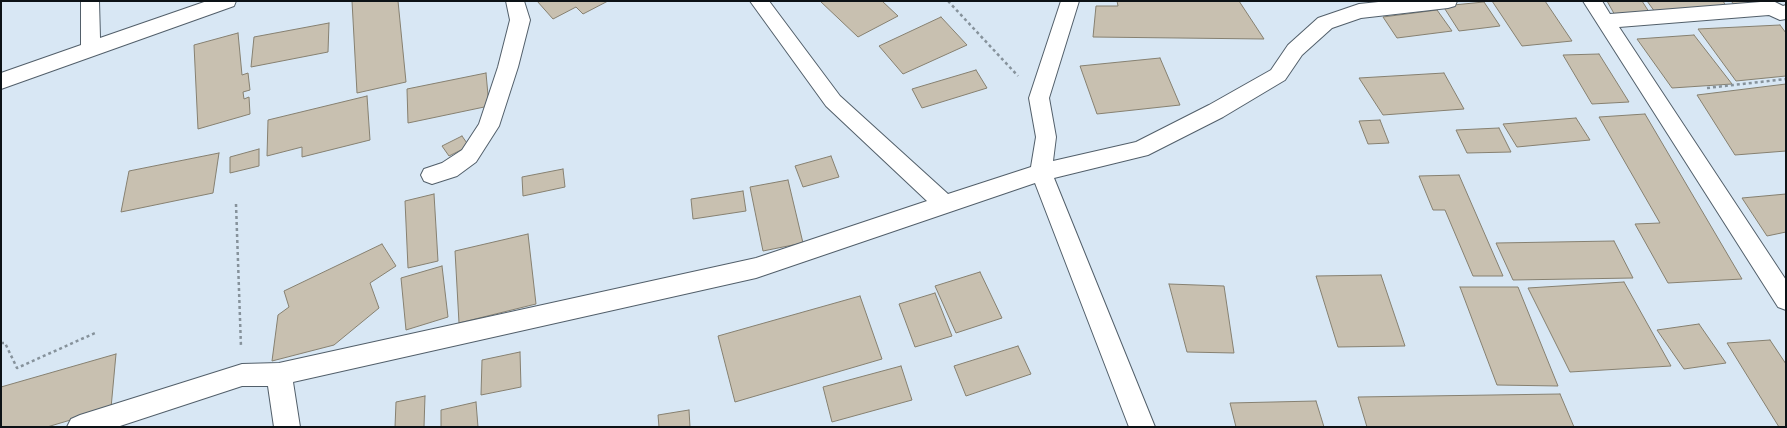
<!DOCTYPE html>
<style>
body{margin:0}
#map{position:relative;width:1787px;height:428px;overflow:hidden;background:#d8e7f4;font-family:Overpass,sans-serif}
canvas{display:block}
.frame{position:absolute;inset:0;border:2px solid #0c1216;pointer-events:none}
</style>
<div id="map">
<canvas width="1787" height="428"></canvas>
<div class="frame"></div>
</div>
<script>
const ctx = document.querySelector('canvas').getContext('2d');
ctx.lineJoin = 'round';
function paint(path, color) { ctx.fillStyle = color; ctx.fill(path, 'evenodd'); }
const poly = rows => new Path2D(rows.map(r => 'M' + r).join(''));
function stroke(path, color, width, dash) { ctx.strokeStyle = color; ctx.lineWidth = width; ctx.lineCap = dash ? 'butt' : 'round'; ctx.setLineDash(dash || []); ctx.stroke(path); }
const building = poly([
 [352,1,398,1,406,82,357,93,352,1],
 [537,1,608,1,583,14,576,7,553,19,537,1],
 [820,1,882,1,898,16,858,37,820,1],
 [1117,1,1239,1,1264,39,1093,37,1096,6,1118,6,1117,1],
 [1492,1,1545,1,1572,41,1522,46,1492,1],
 [1607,1,1642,1,1651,15,1616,17,1607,1],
 [1647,1,1723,1,1728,9,1655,12,1647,1],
 [1731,1,1764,1,1767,5,1737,8,1731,1],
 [1484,2,1500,26,1459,31,1443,6,1484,2],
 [1437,10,1452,31,1397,38,1383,17,1437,10],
 [941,17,967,45,903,74,879,46,941,17],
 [329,23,328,52,251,67,254,37,329,23],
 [1780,25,1786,33,1786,76,1736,81,1698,29,1780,25],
 [238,33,242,75,248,73,250,90,243,92,244,99,249,97,250,114,198,129,194,45,238,33],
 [1694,35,1732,84,1672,88,1637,39,1694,35],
 [1599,54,1629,102,1592,104,1563,55,1599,54],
 [1160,58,1180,105,1097,114,1080,66,1160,58],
 [976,70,987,88,922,108,912,89,976,70],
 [486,73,489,106,408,123,407,89,486,73],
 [1444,73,1464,109,1383,115,1359,78,1444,73],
 [1786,84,1786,151,1735,155,1697,95,1786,84],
 [367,96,370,140,302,157,302,147,267,156,268,120,367,96],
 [1645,114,1742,279,1668,283,1635,224,1660,223,1599,117,1645,114],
 [1576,118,1590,140,1517,147,1503,124,1576,118],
 [1380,120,1389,143,1368,144,1359,121,1380,120],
 [1499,128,1511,152,1467,153,1456,130,1499,128],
 [462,136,469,146,449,156,442,146,462,136],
 [259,149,259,166,230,173,230,157,259,149],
 [219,153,213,193,121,212,129,171,219,153],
 [831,156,839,177,803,187,795,166,831,156],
 [563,169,565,187,523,196,522,177,563,169],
 [1459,175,1503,276,1473,276,1445,210,1433,210,1419,176,1459,175],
 [788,180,803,243,763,251,750,187,788,180],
 [743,191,746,211,693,219,691,199,743,191],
 [434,194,438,261,408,268,405,201,434,194],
 [1786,194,1786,232,1767,236,1742,198,1786,194],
 [528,234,536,304,459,323,455,251,528,234],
 [1614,241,1633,278,1513,280,1496,243,1614,241],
 [382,244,396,266,370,283,379,308,334,345,272,361,278,315,289,307,284,291,382,244],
 [442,266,448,317,406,330,401,278,442,266],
 [980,272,1002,318,956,333,935,286,980,272],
 [1381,275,1405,346,1338,347,1316,276,1381,275],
 [1624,282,1671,366,1570,372,1528,288,1624,282],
 [1169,284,1224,286,1234,353,1187,352,1169,284],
 [1460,287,1518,287,1558,386,1497,385,1460,287],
 [935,293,952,336,915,347,899,304,935,293],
 [860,296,882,359,735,402,718,336,860,296],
 [1699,324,1726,363,1684,369,1657,330,1699,324],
 [1770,340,1786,364,1786,427,1779,427,1727,343,1770,340],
 [1018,346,1031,374,966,396,954,366,1018,346],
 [520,352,521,387,481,395,482,360,520,352],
 [116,354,111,408,47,427,1,427,1,387,116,354],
 [901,366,912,400,832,422,823,387,901,366],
 [1560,394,1574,427,1367,427,1358,397,1560,394],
 [425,396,424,427,395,427,396,402,425,396],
 [1316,401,1324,427,1236,427,1230,403,1316,401],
 [476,402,478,427,441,427,441,410,476,402],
 [689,410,690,427,659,427,658,415,689,410]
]);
paint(building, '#c8c0b0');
stroke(building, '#868070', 1);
const minor = poly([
 [81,1,99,1,100,38,207,1,236,1,234,6,1,89,1,73,81,45,81,1],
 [506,1,524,1,530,20,518,67,499,126,476,162,457,176,432,184,424,181,421,175,424,169,442,163,462,150,479,124,498,67,510,20,506,1],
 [750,1,769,1,840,96,948,194,1031,167,1036,137,1029,98,1061,1,1079,1,1049,98,1056,137,1053,161,1136,142,1209,105,1271,70,1288,45,1318,18,1359,4,1388,1,1457,1,1455,6,1448,8,1361,18,1332,28,1302,55,1285,80,1223,117,1148,155,1054,178,1155,427,1129,427,1035,183,756,278,293,382,300,427,274,427,268,386,242,386,117,427,67,427,71,419,80,415,242,364,279,363,756,258,927,201,826,106,750,1],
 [1583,1,1602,1,1610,14,1773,1,1783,6,1786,5,1786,19,1780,20,1769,15,1619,27,1786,280,1786,310,1778,307,1583,1]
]);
stroke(minor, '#525f6a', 2);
stroke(poly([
 [948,1,1018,76],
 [1707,88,1786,79],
 [236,204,241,347],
 [1,343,5,343,17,368,95,333]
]), '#86929b', 2.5, [3, 3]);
paint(minor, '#fff');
</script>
